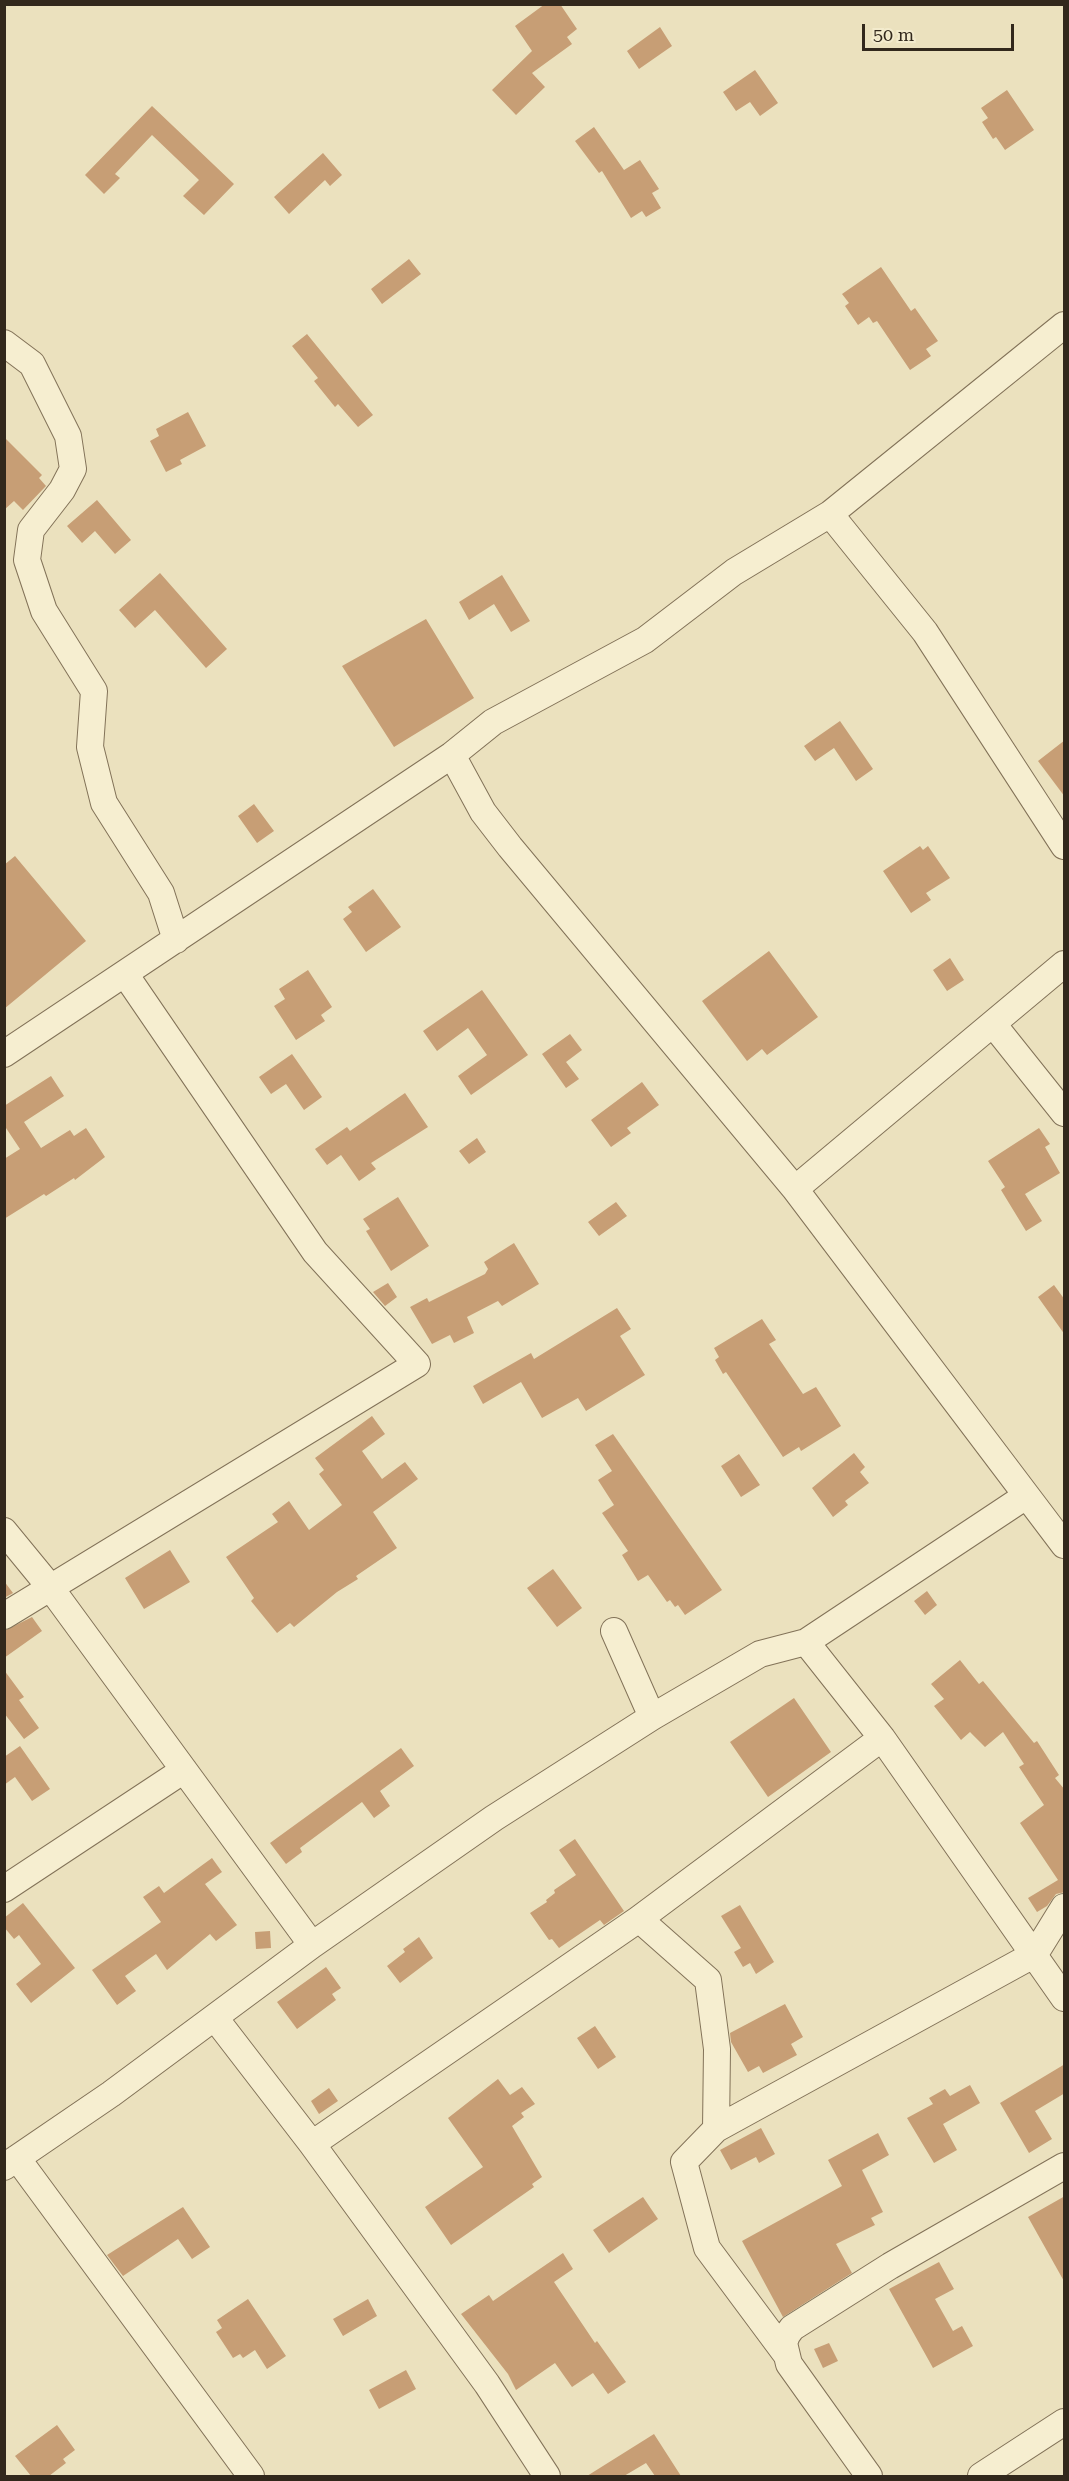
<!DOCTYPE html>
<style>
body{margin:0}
#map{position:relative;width:1069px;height:2481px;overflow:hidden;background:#ebe1be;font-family:"Roboto Serif",serif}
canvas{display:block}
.frame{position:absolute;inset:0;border:6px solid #32281c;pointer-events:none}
.scale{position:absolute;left:862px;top:24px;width:152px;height:27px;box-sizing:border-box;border:3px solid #32281c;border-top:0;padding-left:8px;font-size:18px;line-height:21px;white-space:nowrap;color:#32281c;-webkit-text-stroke:4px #f3ebcd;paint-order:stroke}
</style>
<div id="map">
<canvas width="1069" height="2481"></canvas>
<div class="frame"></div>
<div class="scale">50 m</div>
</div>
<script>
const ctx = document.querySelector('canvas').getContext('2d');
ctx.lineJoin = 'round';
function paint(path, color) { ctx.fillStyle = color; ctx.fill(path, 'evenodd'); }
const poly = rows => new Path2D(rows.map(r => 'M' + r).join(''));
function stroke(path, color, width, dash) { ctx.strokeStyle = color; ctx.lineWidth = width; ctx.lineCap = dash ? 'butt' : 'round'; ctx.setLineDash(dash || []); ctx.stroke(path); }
paint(poly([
 [545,4,560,4,577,29,567,37,572,44,532,73,545,87,516,115,492,90,532,51,515,26],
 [660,27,672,46,639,69,627,51],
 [755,70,778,103,760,116,750,102,736,111,723,92],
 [1007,90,1034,130,1005,150,996,137,993,139,982,122,988,118,981,108],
 [152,106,234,184,204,215,183,196,199,180,152,135,115,174,120,178,104,194,85,175],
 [594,127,624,170,640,160,659,189,652,193,661,208,646,217,642,211,631,218,602,171,599,173,575,141],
 [323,153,342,175,330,186,325,180,289,214,274,197],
 [409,259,421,274,382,304,371,289],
 [881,267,911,311,915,308,938,341,926,349,931,356,910,370,877,321,873,323,869,317,858,325,845,306,849,303,842,294],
 [307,334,373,415,358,427,338,404,335,407,314,381,318,378,292,346],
 [188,412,206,446,180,460,182,464,166,472,150,441,159,436,156,429],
 [4,437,42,475,39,478,46,486,23,510,14,501,4,510],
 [97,500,131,540,115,554,95,531,82,543,67,526],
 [160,573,227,649,206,668,155,610,135,628,119,610],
 [502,575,530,621,511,632,494,604,469,620,459,602],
 [426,619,474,698,394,747,342,666],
 [840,721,873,769,856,781,834,748,815,761,804,746],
 [1065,740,1065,797,1038,761],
 [254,804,274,831,257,843,238,816],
 [920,846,923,850,928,846,950,878,926,893,931,900,911,913,883,871],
 [15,856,86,941,4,1009,4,865],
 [373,889,401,927,366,952,343,919,352,912,348,907],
 [769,951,818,1017,767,1055,762,1049,747,1061,702,1001],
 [950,958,964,980,947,991,933,970],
 [308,970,332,1007,321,1015,325,1021,296,1040,274,1006,285,999,279,989],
 [482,990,528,1055,471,1095,458,1076,487,1055,468,1028,437,1051,423,1031],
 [570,1034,582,1050,566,1062,579,1079,566,1088,542,1054],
 [292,1054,322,1097,304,1110,286,1084,271,1094,259,1077],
 [51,1076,64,1096,24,1122,41,1148,70,1130,74,1136,86,1128,105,1157,75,1180,74,1178,46,1196,44,1194,4,1219,4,1159,20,1149,4,1125,4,1106],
 [642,1082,659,1105,627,1128,631,1133,611,1147,591,1120],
 [405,1093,428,1127,371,1163,376,1169,359,1181,341,1155,327,1165,315,1149,347,1127,350,1131],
 [1039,1128,1050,1144,1045,1147,1060,1173,1025,1194,1042,1221,1026,1231,1001,1190,1005,1187,988,1161],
 [477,1138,486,1152,469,1164,459,1151],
 [398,1197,429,1246,391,1271,366,1231,370,1229,363,1219],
 [616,1202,627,1216,599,1236,588,1222],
 [514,1243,539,1284,502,1306,498,1301,467,1317,474,1333,454,1343,450,1335,432,1344,410,1307,427,1298,429,1302,485,1274,488,1269,484,1262],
 [388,1283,397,1297,385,1306,373,1292],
 [1054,1285,1065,1300,1065,1335,1038,1297],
 [617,1308,631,1329,620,1336,645,1375,586,1411,578,1398,542,1418,521,1382,483,1404,473,1386,531,1353,534,1359],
 [762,1319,776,1340,769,1344,803,1394,816,1387,841,1426,801,1451,799,1447,783,1457,726,1372,723,1374,715,1360,719,1357,714,1348],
 [372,1416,385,1434,362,1451,382,1479,405,1462,418,1479,373,1512,397,1548,356,1576,358,1579,337,1592,294,1627,290,1623,277,1633,251,1601,254,1598,226,1557,278,1522,272,1514,289,1501,309,1530,342,1505,319,1474,324,1470,315,1458],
 [613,1434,722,1590,685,1615,678,1605,675,1607,670,1600,667,1602,648,1575,638,1581,622,1555,628,1551,602,1513,614,1505,598,1480,612,1471,595,1445],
 [854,1453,865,1467,860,1472,869,1483,845,1501,848,1505,833,1517,812,1488],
 [739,1454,760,1485,741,1497,721,1466],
 [170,1550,190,1582,144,1609,125,1578],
 [553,1569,582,1608,557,1627,527,1588],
 [4,1581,13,1593,4,1598],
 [927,1591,937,1605,925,1615,914,1601],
 [32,1617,42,1631,4,1658,4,1631],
 [960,1660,979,1684,983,1681,1034,1743,1037,1741,1059,1775,1055,1778,1065,1790,1065,1892,1056,1894,1047,1906,1037,1912,1028,1898,1058,1880,1020,1823,1044,1805,1019,1767,1024,1764,1003,1732,985,1747,970,1732,961,1740,934,1706,944,1699,931,1684],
 [4,1670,24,1697,19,1700,39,1728,24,1739,4,1713],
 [794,1698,831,1752,768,1797,730,1742],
 [20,1746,50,1789,32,1801,15,1777,4,1785,4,1757],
 [401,1748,414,1766,380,1791,390,1806,374,1818,362,1802,300,1848,302,1852,286,1864,270,1843],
 [575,1839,624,1911,604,1925,600,1920,559,1948,552,1939,549,1940,530,1913,547,1902,546,1900,555,1893,554,1890,576,1875,559,1850],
 [212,1858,222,1872,205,1884,237,1925,216,1941,210,1934,167,1970,156,1954,125,1976,136,1991,117,2005,92,1970,161,1922,143,1897,159,1886,164,1893],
 [23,1903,75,1968,31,2003,16,1984,41,1964,19,1935,14,1939,4,1927,4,1918],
 [740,1905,774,1962,756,1974,750,1963,743,1967,734,1952,741,1948,721,1916],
 [270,1931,271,1948,256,1949,255,1932],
 [419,1937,433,1958,400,1983,387,1966,405,1952,403,1949],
 [326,1967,341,1988,332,1994,336,2000,297,2029,277,2002],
 [785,2004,803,2037,791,2044,797,2055,763,2073,759,2066,748,2072,731,2042,730,2033],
 [595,2026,616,2057,598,2069,577,2038],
 [1065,2064,1065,2093,1035,2111,1052,2139,1029,2153,1000,2103],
 [498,2079,510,2095,522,2087,535,2104,521,2113,524,2117,512,2126,542,2177,532,2184,534,2187,451,2245,425,2207,483,2167,448,2118],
 [970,2085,980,2103,943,2124,957,2150,934,2163,907,2118,933,2104,929,2098,945,2089,950,2096],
 [329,2088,338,2101,319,2114,311,2101],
 [761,2128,775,2154,759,2163,756,2157,731,2170,720,2150],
 [878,2133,889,2155,862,2170,883,2212,871,2218,875,2225,836,2244,852,2273,783,2317,742,2241,842,2186,828,2160],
 [1065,2196,1065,2283,1028,2217],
 [643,2197,658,2219,609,2253,593,2230],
 [183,2207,210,2247,192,2259,178,2239,123,2276,107,2255],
 [563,2253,573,2269,554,2282,595,2343,597,2341,626,2382,608,2394,593,2373,572,2387,555,2363,516,2390,508,2374,461,2314,489,2295,493,2301],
 [939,2262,954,2289,935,2299,953,2331,962,2326,973,2346,933,2368,889,2289],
 [248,2299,286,2356,267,2369,255,2350,243,2358,240,2354,233,2358,216,2332,222,2328,217,2320],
 [368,2299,377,2316,343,2336,333,2319],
 [829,2343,838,2361,823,2368,814,2349],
 [406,2370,416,2389,379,2409,369,2390],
 [57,2425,75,2450,63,2459,66,2463,49,2476,31,2476,15,2456],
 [654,2434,681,2476,655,2476,646,2463,624,2476,587,2476]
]), '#c79e75');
const minor = poly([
 [4,343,32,364,68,436,73,469,62,490,31,530,27,560,44,611,94,691,90,747,104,803,161,893,176,940],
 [830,514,925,632,1064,846],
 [452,755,483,812,510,847,795,1189,1064,1545],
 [993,1024,1064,1113],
 [4,1054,452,755,493,722,645,640,734,572,830,514,1064,325],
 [795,1189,1064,964],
 [4,1531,50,1587,312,1945],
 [4,1616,417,1364,315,1252,125,974],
 [614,1631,652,1717],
 [806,1642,882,1738,1064,1998],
 [4,1889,184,1770],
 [639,1919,708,1980,717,2049,716,2129,684,2162,707,2248,785,2353],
 [215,2018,312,2144,487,2384,547,2476],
 [716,2129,1035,1954,1064,1907],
 [312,2144,639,1919,882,1738],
 [17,2158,251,2476],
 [4,2167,111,2094,312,1945,494,1818,652,1717,760,1654,806,1642,1026,1496],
 [869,2476,789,2364,784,2343,787,2335,792,2328,890,2266,1064,2166],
 [981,2476,1064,2422]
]);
stroke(minor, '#827258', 28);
stroke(minor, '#f6eed0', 26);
</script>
